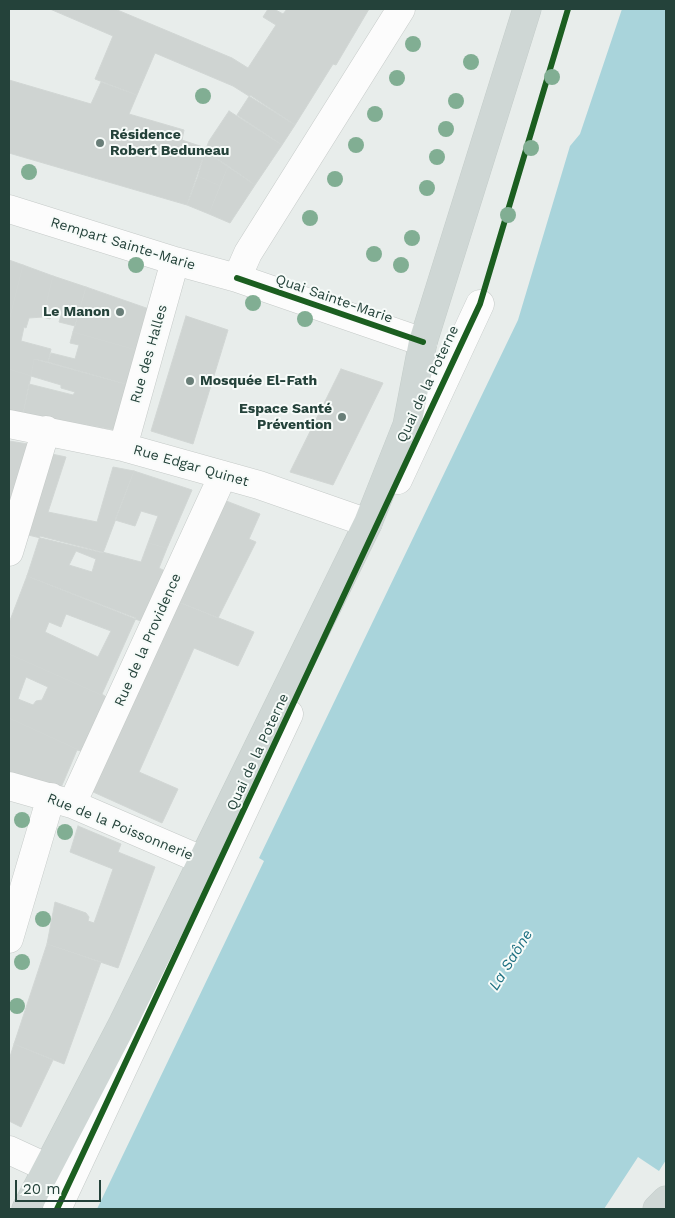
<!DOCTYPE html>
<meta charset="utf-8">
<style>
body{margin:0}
#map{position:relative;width:675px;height:1218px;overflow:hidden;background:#e8edeb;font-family:"Work Sans",sans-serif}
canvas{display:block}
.frame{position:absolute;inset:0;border:10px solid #24423a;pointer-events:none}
.scale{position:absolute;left:15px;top:1180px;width:86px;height:22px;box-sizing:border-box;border:2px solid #24423a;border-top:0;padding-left:6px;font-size:15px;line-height:18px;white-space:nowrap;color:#24423a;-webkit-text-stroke:4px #f7fbf9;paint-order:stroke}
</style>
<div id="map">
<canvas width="675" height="1218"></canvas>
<div class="frame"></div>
<div class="scale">20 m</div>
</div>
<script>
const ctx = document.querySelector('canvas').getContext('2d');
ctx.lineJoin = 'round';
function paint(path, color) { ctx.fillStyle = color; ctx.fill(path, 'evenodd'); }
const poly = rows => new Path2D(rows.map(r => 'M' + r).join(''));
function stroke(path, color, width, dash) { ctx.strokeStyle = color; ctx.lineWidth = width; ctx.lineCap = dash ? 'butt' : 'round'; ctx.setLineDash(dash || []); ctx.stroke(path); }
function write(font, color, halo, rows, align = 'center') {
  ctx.font = font + ' "Work Sans",sans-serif'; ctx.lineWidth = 4; ctx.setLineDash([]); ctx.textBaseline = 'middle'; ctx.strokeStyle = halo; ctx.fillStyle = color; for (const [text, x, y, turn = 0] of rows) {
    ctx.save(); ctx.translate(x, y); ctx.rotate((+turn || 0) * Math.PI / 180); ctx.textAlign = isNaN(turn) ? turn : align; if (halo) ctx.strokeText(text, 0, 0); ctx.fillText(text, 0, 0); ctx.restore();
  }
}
paint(poly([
 [622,9,666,9,666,1160,659,1171,638,1157,604,1209,97,1209,264,861,259,858,518,320,570,146,580,134]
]), '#a9d4db');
const building = poly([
 [50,9,115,9,232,58,248,68,276,25,263,17,268,9,274,9,283,14,287,9,369,9,336,65,333,64,295,125,233,86,155,53,137,95,95,79,113,36,50,9],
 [9,80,91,104,101,82,137,95,129,114,184,130,182,140,206,148,187,205,9,153,9,80],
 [250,95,295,125,282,145,237,115,250,95],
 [229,111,282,145,255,185,205,151,209,141,229,111],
 [205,151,228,166,220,186,198,176,205,151],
 [228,166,255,185,230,223,209,214,228,166],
 [198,176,220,186,209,214,187,205,198,176],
 [9,260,23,265,9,321,9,260],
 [23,265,53,276,43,317,29,318,26,328,24,327,21,341,51,349,48,362,34,359,31,376,9,369,9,321,23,265],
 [53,276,86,287,75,326,59,322,62,312,53,310,50,319,43,317,53,276],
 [86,287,152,310,140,351,73,332,86,287],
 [186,316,228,330,193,444,151,431,186,316],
 [73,332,140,351,129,385,48,362,51,353,75,359,79,345,70,343,73,332],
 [34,359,129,385,116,430,23,414,29,384,73,395,75,392,61,388,61,385,31,376,34,359],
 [9,369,31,376,23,414,9,411,9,369],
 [341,369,383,383,333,485,290,472,341,369],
 [9,441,28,444,9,516,9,441],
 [47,453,66,457,48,512,97,522,113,467,134,471,103,553,24,534,47,453],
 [134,471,192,490,167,548,148,543,158,516,141,511,135,526,115,520,134,471],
 [221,499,260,514,249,539,256,542,218,618,176,601,221,499],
 [40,536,141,562,148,543,167,548,159,568,165,571,143,622,27,576,40,536],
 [76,551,96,559,92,572,69,565,76,551],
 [27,576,136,618,102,694,106,697,9,654,9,623,27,576],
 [66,614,111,631,98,657,45,632,49,622,61,627,66,614],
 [176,601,254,632,238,666,194,648,139,772,178,789,162,823,91,791,176,601],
 [9,654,106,697,81,751,9,718,9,654],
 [26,677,48,687,42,700,36,701,33,705,18,699,26,677],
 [9,718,81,751,77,750,60,790,9,775,9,718],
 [78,826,121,844,118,852,155,867,118,968,47,944,55,902,86,913,89,917,88,921,94,923,113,869,70,852,78,826],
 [47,944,101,962,64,1064,14,1044,47,944],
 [14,1044,53,1060,21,1127,9,1121,9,1060,14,1044]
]);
paint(building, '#cfd4d2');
stroke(building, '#d1d6d4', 1);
const minor = poly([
 [9,209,175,261,237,278,423,342],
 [237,278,248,253,401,9],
 [9,424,123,447,259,485,368,523],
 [123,447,175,261],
 [398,480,480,304],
 [9,552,46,430],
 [9,786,72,804,202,860],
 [72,804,223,475],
 [9,939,51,797],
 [9,1150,48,1168],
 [57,1209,289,714]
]);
const major = poly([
 [26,1209,123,1023,368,523,407,425,423,342,527,9],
 [657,1209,666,1200]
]);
stroke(minor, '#c5cac8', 29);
stroke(major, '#c3ccc9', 29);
stroke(minor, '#fcfcfc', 28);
stroke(major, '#cfd7d5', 28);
stroke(poly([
 [237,278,423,342],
 [57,1209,480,304,568,9]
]), '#1b5e20', 6);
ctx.fillStyle = '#81ae93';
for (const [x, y] of [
 [413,44],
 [471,62],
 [552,77],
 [397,78],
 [203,96],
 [456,101],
 [375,114],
 [446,129],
 [356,145],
 [531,148],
 [437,157],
 [29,172],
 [335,179],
 [427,188],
 [508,215],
 [310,218],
 [412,238],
 [374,254],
 [136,265],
 [401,265],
 [253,303],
 [305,319],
 [22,820],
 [65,832],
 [43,919],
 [22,962],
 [17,1006]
]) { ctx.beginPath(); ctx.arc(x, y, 8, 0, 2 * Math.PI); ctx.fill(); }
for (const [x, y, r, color] of [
 [100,143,5,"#697e78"],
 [120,312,5,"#697e78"],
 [190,381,5,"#697e78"],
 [342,417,5,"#697e78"]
]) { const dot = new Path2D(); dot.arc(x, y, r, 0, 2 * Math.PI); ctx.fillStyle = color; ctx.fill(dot); stroke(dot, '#f7fbf9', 2); }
write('bold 14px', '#24423a', '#f7fbf9', [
 ["Résidence",110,135],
 ["Robert Beduneau",110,151],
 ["Le Manon",110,312,"right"],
 ["Mosquée El-Fath",200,381],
 ["Espace Santé",332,409,"right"],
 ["Prévention",332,425,"right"]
], 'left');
write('14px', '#24423a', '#f7fbf9', [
 ["Rempart Sainte-Marie",123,244,17],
 ["Quai Sainte-Marie",334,299,19],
 ["Rue des Halles",149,354,-74],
 ["Quai de la Poterne",428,384,-65],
 ["Rue Edgar Quinet",191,466,16],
 ["Rue de la Providence",148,640,-66],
 ["Quai de la Poterne",258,752,-65],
 ["Rue de la Poissonnerie",120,827,22]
]);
write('italic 15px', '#1c6f80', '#f7fbf9', [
 ["La Saône",511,960,-58]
]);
</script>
